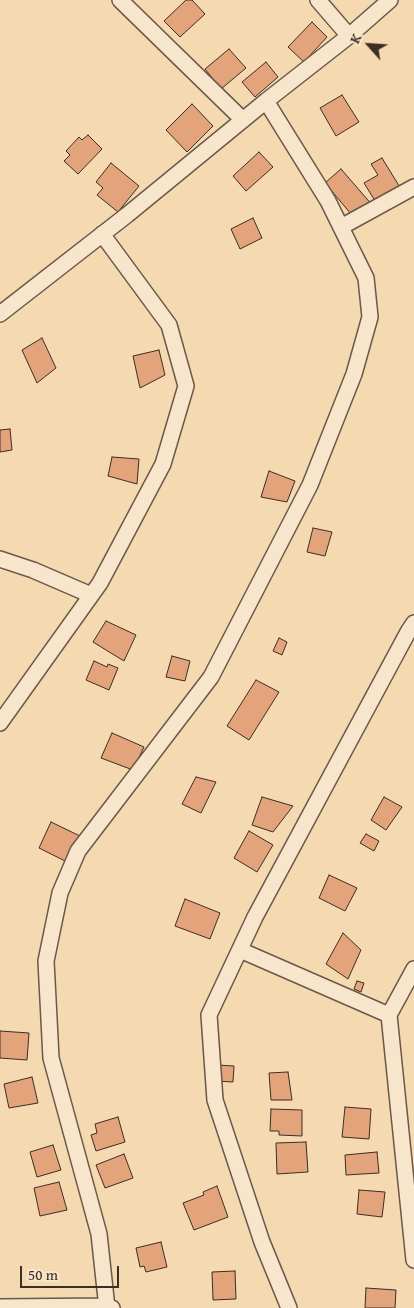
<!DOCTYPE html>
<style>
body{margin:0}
#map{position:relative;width:414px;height:1308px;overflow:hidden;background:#f5d9b1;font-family:"Gentium Book Plus",serif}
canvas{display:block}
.north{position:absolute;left:344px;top:20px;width:50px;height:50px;-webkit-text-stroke:4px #f8e6cc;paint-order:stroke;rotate:296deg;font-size:14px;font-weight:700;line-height:20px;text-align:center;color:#3c2d26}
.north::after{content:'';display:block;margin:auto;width:18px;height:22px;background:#3c2d26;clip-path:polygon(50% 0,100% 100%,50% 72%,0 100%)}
.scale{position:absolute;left:20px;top:1266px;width:99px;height:22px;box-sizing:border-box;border:2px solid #3c2d26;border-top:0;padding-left:6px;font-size:15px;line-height:18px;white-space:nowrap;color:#3c2d26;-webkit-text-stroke:4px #f8e6cc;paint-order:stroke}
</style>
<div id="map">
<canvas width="414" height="1308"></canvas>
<div class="north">K</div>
<div class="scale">50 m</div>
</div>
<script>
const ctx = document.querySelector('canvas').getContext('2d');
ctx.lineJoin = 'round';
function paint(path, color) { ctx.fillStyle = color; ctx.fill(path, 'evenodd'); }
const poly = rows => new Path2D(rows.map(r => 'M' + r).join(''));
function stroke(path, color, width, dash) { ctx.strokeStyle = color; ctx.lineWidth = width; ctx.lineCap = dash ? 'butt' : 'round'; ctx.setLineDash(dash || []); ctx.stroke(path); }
const building = poly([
 [186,0,192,0,205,14,180,37,164,21,186,0],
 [312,22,327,37,304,62,288,47,312,22],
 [229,49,246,68,221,89,205,69,229,49],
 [266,62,278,77,255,97,242,82,266,62],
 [342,95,359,122,336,136,320,108,342,95],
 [192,104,213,126,187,152,166,130,192,104],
 [88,135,102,149,78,174,64,161,70,155,66,151,79,137,82,140,88,135],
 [259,152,273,167,246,191,233,176,259,152],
 [382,158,401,189,377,204,364,183,378,175,371,164,382,158],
 [111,163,139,186,118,212,97,195,103,188,96,182,111,163],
 [341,169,373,206,356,220,325,183,341,169],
 [253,218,262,238,240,249,231,229,253,218],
 [42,338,56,368,37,383,22,350,42,338],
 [159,350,165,375,140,388,133,356,159,350],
 [10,429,12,450,0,452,0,430,10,429],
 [112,457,139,459,137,484,108,476,112,457],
 [269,471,295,481,287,502,261,497,269,471],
 [313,528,332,532,325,556,307,552,313,528],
 [106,621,136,635,124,661,93,642,106,621],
 [279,638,287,642,282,655,273,651,279,638],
 [172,656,190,661,185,681,166,677,172,656],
 [94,661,107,667,108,664,118,668,109,690,86,680,94,661],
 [256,680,279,692,249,740,227,726,256,680],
 [112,733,144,747,133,770,101,758,112,733],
 [196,777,216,782,201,813,182,804,196,777],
 [262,797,293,806,273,832,252,825,262,797],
 [384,797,402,807,386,830,371,820,384,797],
 [51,822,80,836,67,862,39,848,51,822],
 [249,831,273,845,257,872,234,858,249,831],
 [366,834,379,841,374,851,360,843,366,834],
 [329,875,357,888,345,911,319,898,329,875],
 [185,899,220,913,210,939,175,926,185,899],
 [343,933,361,950,348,979,326,964,343,933],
 [357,981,364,983,361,992,354,989,357,981],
 [0,1031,29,1033,27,1060,0,1058,0,1031],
 [217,1065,234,1066,233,1082,215,1081,217,1065],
 [288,1072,292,1100,271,1100,269,1073,288,1072],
 [32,1077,38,1103,9,1108,4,1084,32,1077],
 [345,1107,371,1109,369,1139,342,1137,345,1107],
 [271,1109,302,1110,302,1136,279,1135,279,1131,270,1131,271,1109],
 [118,1117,125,1142,96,1151,91,1135,97,1133,95,1124,118,1117],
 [306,1142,308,1172,277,1174,276,1143,306,1142],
 [53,1145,61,1170,37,1177,30,1152,53,1145],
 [377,1152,379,1173,346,1175,345,1155,377,1152],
 [124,1154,133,1178,105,1188,96,1165,124,1154],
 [59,1182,67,1210,40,1216,34,1188,59,1182],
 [217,1186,228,1217,194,1230,183,1203,204,1195,203,1192,217,1186],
 [359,1190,385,1192,382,1217,357,1214,359,1190],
 [161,1242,167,1267,146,1272,144,1266,140,1267,136,1248,161,1242],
 [235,1271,236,1299,213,1300,212,1272,235,1271],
 [366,1288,396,1290,395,1308,365,1308,366,1288]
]);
paint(building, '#e3a47c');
stroke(building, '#3c2d26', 1);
const minor = poly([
 [120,0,243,120],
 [318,0,349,36],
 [341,227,414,187],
 [0,314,127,215,266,101,349,36,390,0],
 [0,559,33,570,91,595],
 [0,723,100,583,163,464,186,386,169,325,102,234],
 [240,950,389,1015],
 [414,969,389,1015,414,1260],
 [0,1307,106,1306,112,1308],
 [107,1308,99,1234,51,1058,46,961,60,893,78,851,211,677,310,485,354,374,370,317,366,278,328,201,266,101],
 [289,1308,262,1242,215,1100,209,1015,255,917,408,632,414,623]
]);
stroke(minor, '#6a5849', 18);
stroke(minor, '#f8e6cc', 15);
</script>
